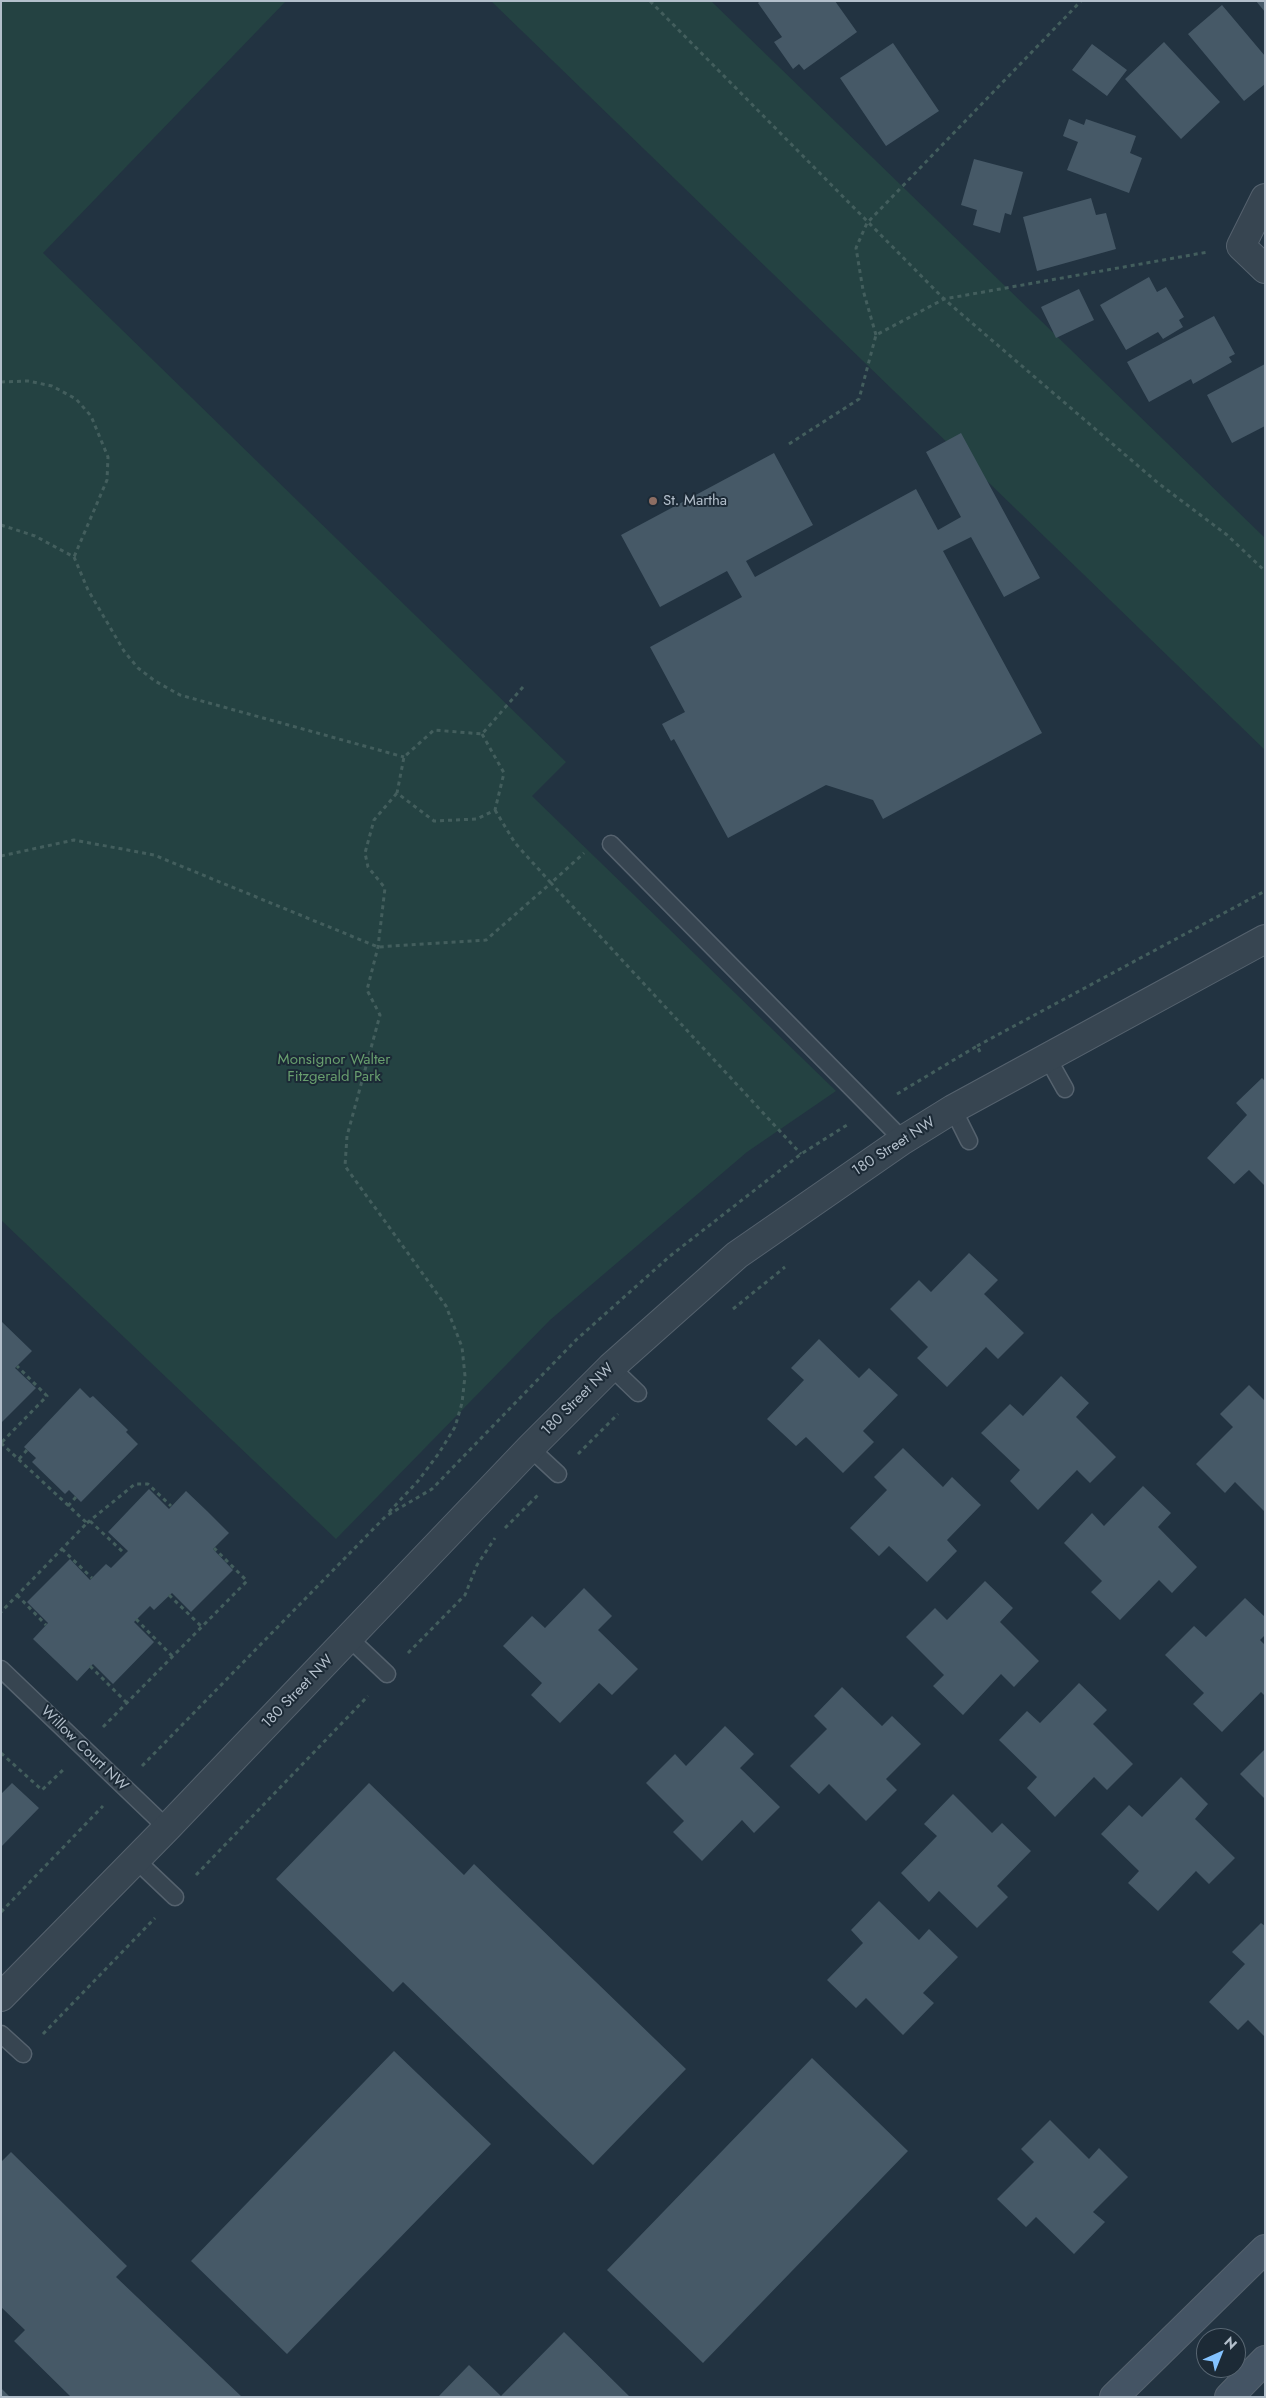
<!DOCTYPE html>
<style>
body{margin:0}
#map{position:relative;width:1266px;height:2398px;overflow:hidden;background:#223341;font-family:Jost,sans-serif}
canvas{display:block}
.frame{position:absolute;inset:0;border:2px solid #b3bfcb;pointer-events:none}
.north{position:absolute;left:1196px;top:2328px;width:50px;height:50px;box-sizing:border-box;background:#1c2a36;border:1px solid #586672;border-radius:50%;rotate:44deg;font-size:14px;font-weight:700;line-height:20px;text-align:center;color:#b3bfcb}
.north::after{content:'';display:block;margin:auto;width:18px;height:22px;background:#84c3ff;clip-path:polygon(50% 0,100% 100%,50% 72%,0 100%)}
</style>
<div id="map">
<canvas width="1266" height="2398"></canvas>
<div class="frame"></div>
<div class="north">N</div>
</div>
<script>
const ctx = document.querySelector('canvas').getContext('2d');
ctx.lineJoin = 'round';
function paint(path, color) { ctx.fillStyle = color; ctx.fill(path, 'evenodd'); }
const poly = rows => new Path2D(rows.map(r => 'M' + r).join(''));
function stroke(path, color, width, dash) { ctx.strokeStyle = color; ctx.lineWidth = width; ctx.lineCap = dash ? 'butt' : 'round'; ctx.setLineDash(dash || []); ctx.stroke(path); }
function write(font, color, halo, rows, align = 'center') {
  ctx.font = font + ' Jost,sans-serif'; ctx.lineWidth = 4; ctx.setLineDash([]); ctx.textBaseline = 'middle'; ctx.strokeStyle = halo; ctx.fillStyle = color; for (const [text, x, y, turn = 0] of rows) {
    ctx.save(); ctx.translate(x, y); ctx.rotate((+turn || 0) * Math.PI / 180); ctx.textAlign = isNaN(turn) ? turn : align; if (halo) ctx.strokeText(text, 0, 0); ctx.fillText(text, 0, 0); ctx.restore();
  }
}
paint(poly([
 [1,1,286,1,43,253,566,762,532,796,836,1091,747,1152,550,1320,336,1539,1,1220],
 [491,1,711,1,1265,538,1265,750]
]), '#244242');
paint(poly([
 [760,1,835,1,857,32,804,70,799,64,793,69,774,42,782,37,758,3],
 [1256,1,1265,1,1265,12],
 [1222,5,1265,56,1265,84,1244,101,1188,34],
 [1164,42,1220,102,1181,139,1125,79],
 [893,43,939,111,886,146,840,78],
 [1092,44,1127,70,1107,96,1072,70],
 [1069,119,1084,125,1086,119,1136,136,1130,153,1142,158,1129,193,1067,170,1078,142,1063,136],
 [974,159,1023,172,1011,215,1005,213,1000,233,973,225,977,210,961,205],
 [1091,198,1096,215,1106,213,1116,249,1037,271,1023,217],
 [1149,277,1157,292,1166,287,1184,317,1179,320,1183,327,1163,339,1158,332,1126,350,1100,305],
 [1079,289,1094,320,1056,338,1041,307],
 [1214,316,1235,354,1229,357,1232,362,1193,384,1191,379,1149,402,1127,362],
 [1265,364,1265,426,1232,443,1207,395],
 [961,433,1040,578,1004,597,971,537,943,551,1042,733,883,819,873,800,826,785,728,838,674,739,671,741,662,724,685,712,650,647,742,597,727,571,660,607,621,535,774,453,813,525,746,561,755,577,916,489,938,530,961,517,926,452],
 [1262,1078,1265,1081,1265,1186,1249,1170,1234,1184,1207,1158,1247,1115,1236,1103],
 [969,1253,998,1280,984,1294,1024,1333,998,1359,986,1347,947,1387,917,1358,928,1347,890,1309,919,1280,931,1292],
 [1,1321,32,1351,15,1368,36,1388,1,1423],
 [819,1339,859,1378,869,1368,898,1395,863,1431,874,1442,843,1473,806,1437,796,1446,767,1419,804,1380,791,1368],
 [1061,1376,1089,1403,1076,1417,1116,1457,1090,1483,1077,1470,1038,1510,1010,1481,1020,1470,981,1433,1010,1404,1023,1416],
 [1249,1385,1265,1401,1265,1512,1235,1482,1225,1493,1196,1464,1233,1427,1220,1414],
 [80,1388,90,1398,93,1396,128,1430,126,1432,138,1444,81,1502,69,1490,65,1494,32,1462,36,1458,24,1447],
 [903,1448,943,1487,952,1477,981,1505,947,1540,957,1551,927,1582,889,1546,879,1556,850,1528,887,1490,874,1477],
 [1143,1486,1171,1513,1158,1527,1197,1567,1172,1593,1159,1580,1120,1620,1091,1592,1102,1581,1064,1543,1092,1513,1104,1526],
 [149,1489,169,1509,186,1491,207,1511,229,1533,213,1549,233,1570,191,1612,172,1593,154,1610,150,1606,134,1622,154,1642,113,1684,93,1664,77,1681,33,1639,48,1623,27,1602,70,1559,90,1580,106,1564,111,1568,128,1551,108,1532],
 [985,1581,1013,1608,1000,1622,1039,1661,1014,1687,1001,1674,963,1715,933,1686,944,1675,906,1637,935,1608,947,1620],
 [584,1588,612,1616,598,1630,638,1669,612,1695,599,1683,560,1723,531,1695,542,1683,503,1646,532,1616,545,1628],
 [1245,1598,1265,1617,1265,1635,1260,1640,1265,1645,1265,1696,1261,1692,1222,1732,1193,1704,1204,1693,1165,1655,1194,1626,1206,1637],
 [1079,1683,1107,1710,1093,1724,1133,1764,1107,1790,1094,1777,1055,1817,1027,1788,1037,1777,999,1740,1027,1711,1040,1723],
 [842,1687,882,1726,892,1716,921,1744,886,1779,897,1790,866,1821,829,1784,819,1794,790,1766,827,1729,814,1716],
 [725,1726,754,1754,740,1768,780,1807,754,1833,742,1820,702,1861,673,1832,684,1821,646,1783,675,1754,686,1766],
 [1265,1749,1265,1799,1240,1774],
 [1181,1777,1208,1804,1195,1819,1235,1858,1209,1884,1196,1871,1158,1911,1128,1883,1139,1871,1101,1834,1129,1805,1142,1817],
 [12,1783,39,1808,1,1847,1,1794],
 [369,1783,464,1875,474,1864,686,2069,593,2165,403,1982,393,1992,276,1879],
 [953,1794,992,1833,1002,1823,1031,1851,997,1886,1008,1897,977,1928,939,1891,929,1902,901,1873,937,1836,924,1824],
 [879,1901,919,1940,929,1929,958,1957,923,1993,934,2003,903,2035,866,1998,856,2008,827,1980,863,1943,851,1930],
 [1261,1923,1265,1926,1265,2037,1248,2020,1238,2030,1209,2002,1245,1964,1232,1952],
 [394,2051,491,2144,287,2354,191,2261],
 [812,2058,908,2151,703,2363,607,2270],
 [1050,2120,1089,2159,1099,2148,1128,2177,1093,2212,1105,2222,1074,2254,1036,2217,1026,2227,997,2199,1034,2162,1021,2149],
 [11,2152,127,2266,116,2277,242,2397,71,2397,14,2341,25,2330,1,2307,1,2162],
 [564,2332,630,2397,438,2397,469,2365,501,2396],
 [1,2388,10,2397,1,2397]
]), '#465967');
const service = poly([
 [611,844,903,1140],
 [1047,1057,1065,1089],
 [953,1109,969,1141],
 [611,1367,638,1393],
 [530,1448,558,1474],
 [349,1638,387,1674],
 [1,1669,167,1828],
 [136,1860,175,1897],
 [1,2034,23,2054]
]);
const minor = poly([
 [1265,198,1241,246,1265,269]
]);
const tertiary = poly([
 [1,1997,167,1828,530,1448,611,1367,737,1255,903,1140,953,1109,1265,939]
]);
const secondary = poly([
 [1114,2397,1265,2249],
 [1229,2397,1265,2360]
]);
stroke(service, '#55626e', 19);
stroke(minor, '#55626e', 30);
stroke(tertiary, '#55626e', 30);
stroke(secondary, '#55626e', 30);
stroke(poly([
 [650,1,944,299,1158,483,1227,535,1265,571],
 [876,335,863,290,856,248,867,223,1081,1],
 [1,382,28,381,52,386,76,399,91,416,108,457,107,480,74,557],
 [789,444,859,399,876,335,944,299,1208,252],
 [1,525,35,536,74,557,88,590,124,651,138,668,155,681,180,695,404,757],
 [482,734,504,773,495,810,477,819,434,821,397,793,404,757,434,730,482,734,523,687],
 [495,810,515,843,551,883,584,853],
 [1,856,74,840,154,855,378,947,486,940,551,883,801,1154],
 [977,1046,1265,891],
 [897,1094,977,1046,981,1054],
 [733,1309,785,1267],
 [2,1442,47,1396,17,1366],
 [1,1443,87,1523,1,1612],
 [578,1454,618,1414],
 [19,1459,27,1450],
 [529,1504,539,1494],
 [68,1506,76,1497],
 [389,1512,418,1481,439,1453,455,1427,462,1403,465,1376,462,1347,446,1306,345,1166,347,1136,380,1015,367,990,378,947,385,888,368,867,365,853,374,820,397,793],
 [90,1521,125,1554],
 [87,1523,135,1484,148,1484,171,1506],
 [505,1528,529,1504],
 [62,1549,92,1578],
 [17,1595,46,1625],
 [169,1595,202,1627],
 [136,1619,173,1657],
 [408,1653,465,1595,477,1565,495,1538],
 [90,1666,127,1703],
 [103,1727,247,1581,214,1548],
 [1,1753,42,1790,64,1769],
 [142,1766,386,1516,432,1489,576,1340,670,1256,801,1154,847,1125],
 [196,1875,368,1696],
 [1,1912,103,1806],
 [43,2034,155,1918]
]), '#435e5d', 3, [4, 4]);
stroke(service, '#374551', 16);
stroke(minor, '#374551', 28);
stroke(tertiary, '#374551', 28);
stroke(secondary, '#445464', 28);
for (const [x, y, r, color] of [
 [653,501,5,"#8d6e63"]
]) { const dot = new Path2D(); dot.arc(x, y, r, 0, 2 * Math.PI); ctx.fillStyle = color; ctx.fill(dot); stroke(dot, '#1c2a36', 2); }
write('15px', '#b3bfcb', '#1c2a36', [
 ["St. Martha",663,501]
], 'left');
write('15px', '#689e6e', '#1c2a36', [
 ["Monsignor Walter",334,1060],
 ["Fitzgerald Park",334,1077]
]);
write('15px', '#b3bfcb', '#1c2a36', [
 ["180 Street NW",894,1147,-33],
 ["180 Street NW",578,1400,-45],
 ["180 Street NW",298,1692,-46],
 ["Willow Court NW",84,1749,44]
]);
</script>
